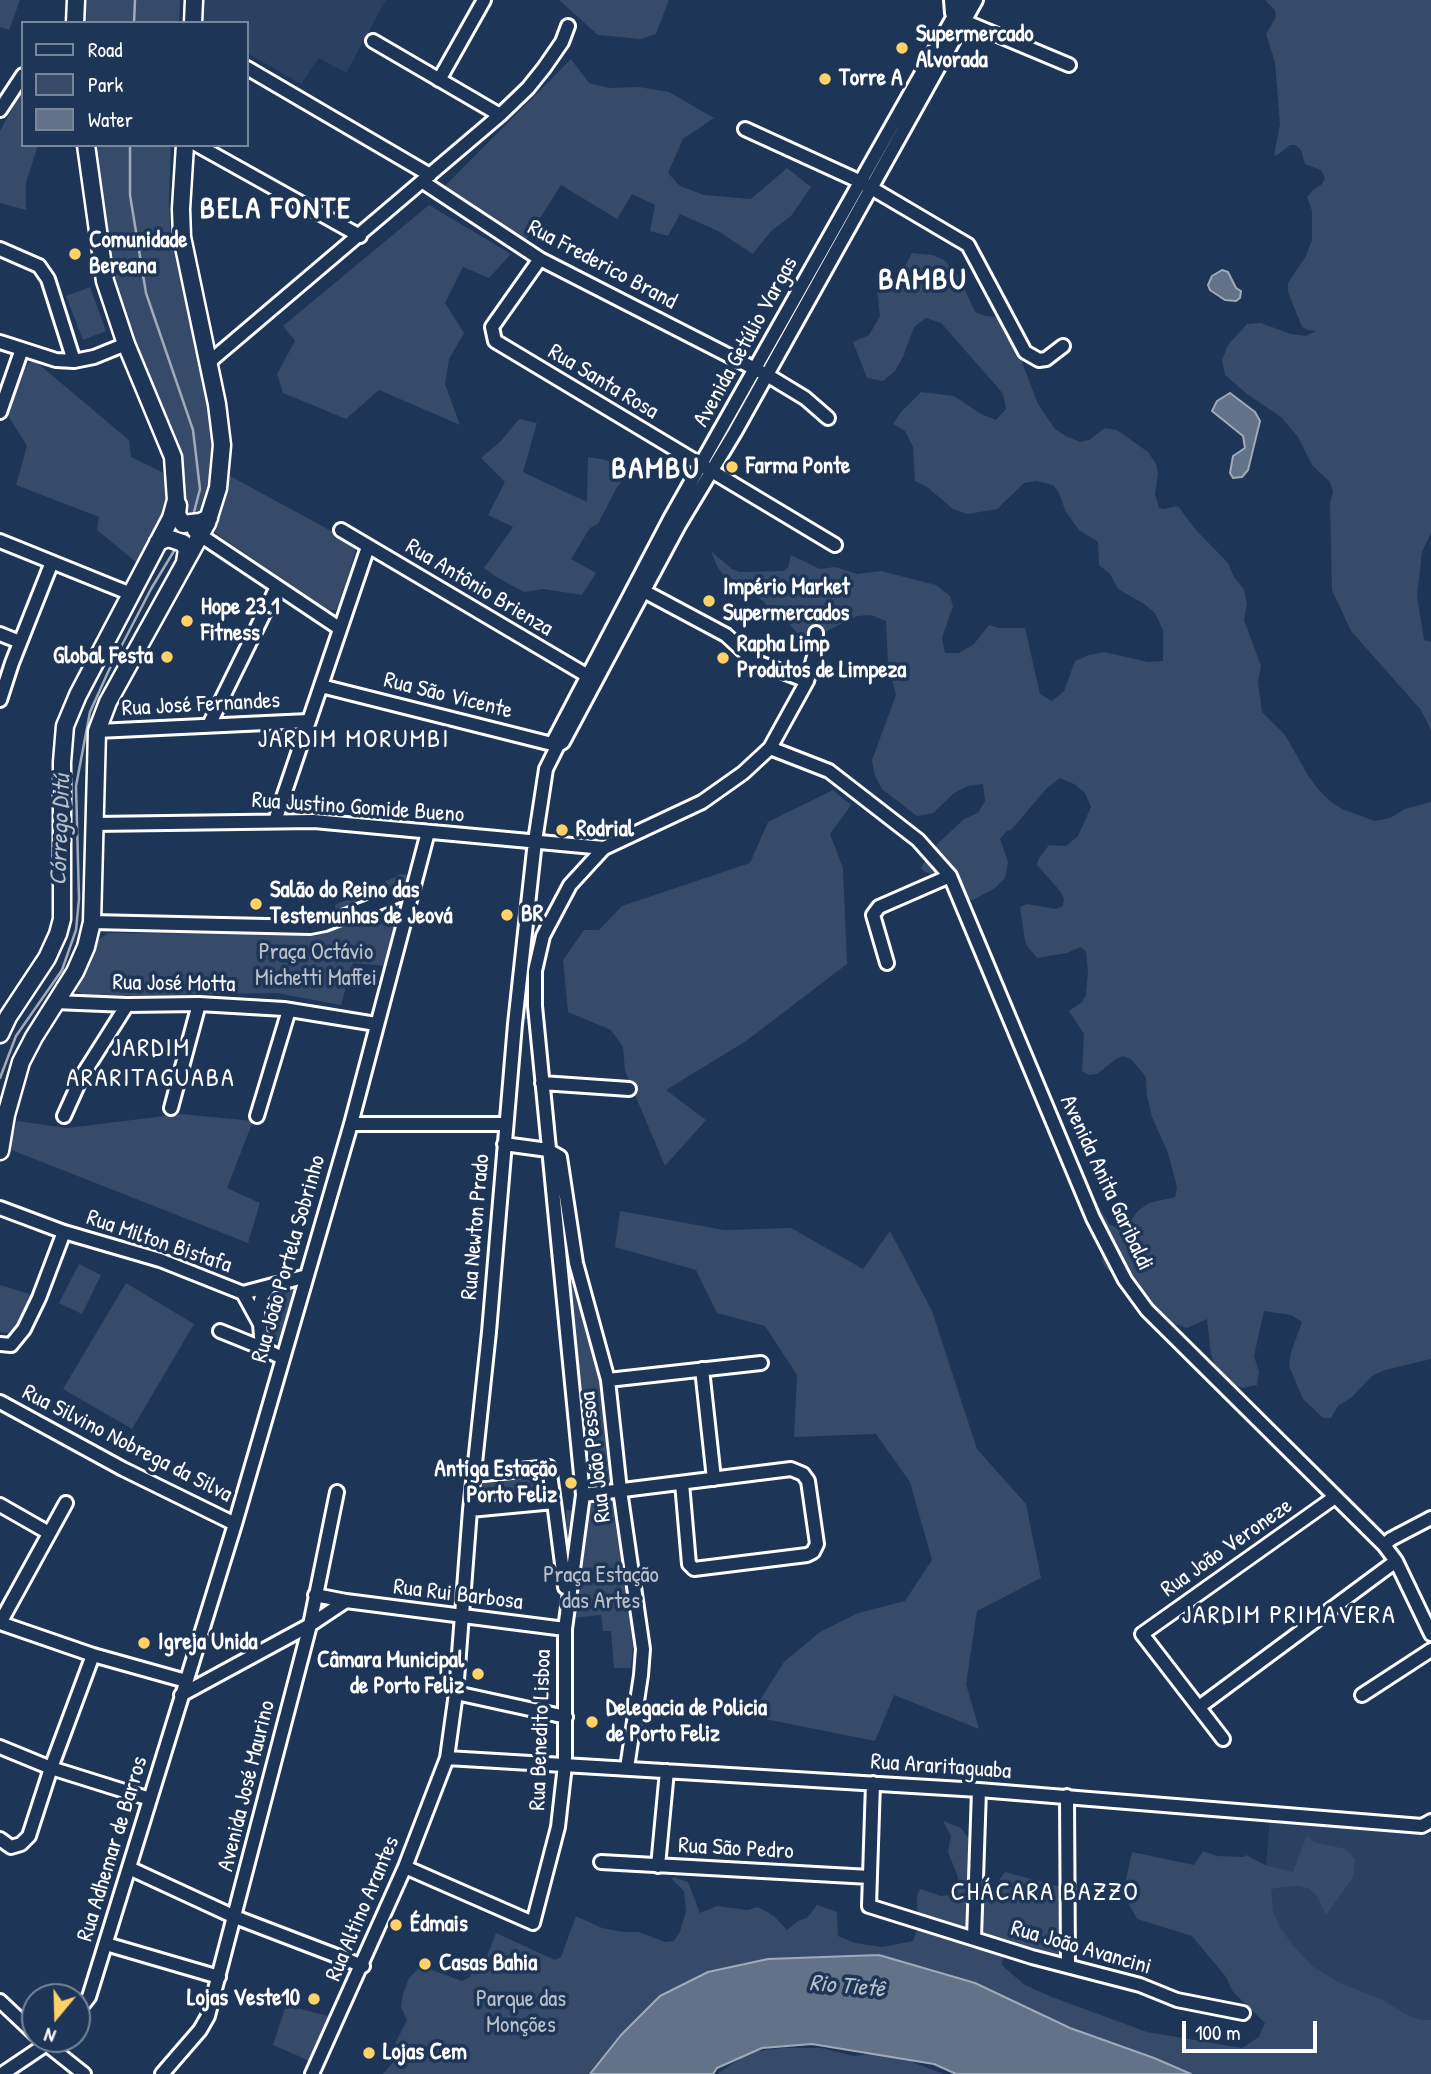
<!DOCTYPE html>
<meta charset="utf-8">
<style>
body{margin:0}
#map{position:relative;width:1431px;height:2074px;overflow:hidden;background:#1d3557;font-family:"Patrick Hand",sans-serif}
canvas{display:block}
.legend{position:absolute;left:21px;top:21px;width:228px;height:126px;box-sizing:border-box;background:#1d3557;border:2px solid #77869a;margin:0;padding:9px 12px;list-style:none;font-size:21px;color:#fff}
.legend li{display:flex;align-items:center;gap:14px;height:35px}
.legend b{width:35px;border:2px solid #77869a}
.north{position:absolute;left:21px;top:1983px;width:70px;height:70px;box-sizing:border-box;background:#1d3557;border:2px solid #77869a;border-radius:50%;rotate:199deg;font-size:19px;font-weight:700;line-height:28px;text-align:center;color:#fff}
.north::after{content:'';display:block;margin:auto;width:24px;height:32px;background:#ffd166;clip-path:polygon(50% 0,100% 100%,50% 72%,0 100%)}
.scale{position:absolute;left:1182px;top:2021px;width:135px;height:32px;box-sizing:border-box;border:4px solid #fff;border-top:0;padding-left:9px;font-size:21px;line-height:24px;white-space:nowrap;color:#fff;-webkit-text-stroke:5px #1d3557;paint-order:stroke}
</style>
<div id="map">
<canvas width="1431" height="2074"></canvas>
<ul class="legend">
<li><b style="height:9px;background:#1d3557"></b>Road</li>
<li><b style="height:19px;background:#364b69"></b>Park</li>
<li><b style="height:19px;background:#617289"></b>Water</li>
</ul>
<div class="north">N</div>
<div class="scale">100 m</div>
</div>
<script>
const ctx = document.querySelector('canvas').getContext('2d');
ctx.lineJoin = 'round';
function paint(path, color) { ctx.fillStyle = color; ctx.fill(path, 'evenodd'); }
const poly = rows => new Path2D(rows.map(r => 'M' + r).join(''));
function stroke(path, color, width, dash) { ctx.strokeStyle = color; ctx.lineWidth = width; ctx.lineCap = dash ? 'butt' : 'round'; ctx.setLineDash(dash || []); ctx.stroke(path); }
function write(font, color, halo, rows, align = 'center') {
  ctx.font = font + ' "Patrick Hand",sans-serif'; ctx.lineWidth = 7; ctx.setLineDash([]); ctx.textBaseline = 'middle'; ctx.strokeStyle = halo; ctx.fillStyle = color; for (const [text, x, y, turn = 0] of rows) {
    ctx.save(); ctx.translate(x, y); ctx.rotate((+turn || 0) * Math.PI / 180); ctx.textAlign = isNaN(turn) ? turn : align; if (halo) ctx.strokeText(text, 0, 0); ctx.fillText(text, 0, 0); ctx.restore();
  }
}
paint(poly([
 [200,0,386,0,346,73,319,58,301,84,247,53,247,23,202,23,198,16],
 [1270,1817,1431,1835,1431,2036,1353,2011,1262,1917]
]), '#2a4161');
paint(poly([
 [0,0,20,0,9,30,0,27],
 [82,0,180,0,179,23,81,23],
 [559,0,669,0,656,34,641,39,598,35],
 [1265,0,1431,0,1431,533,1422,552,1417,596,1424,640,1431,642,1431,730,1421,710,1351,631,1332,590,1330,502,1333,492,1330,482,1312,465,1298,437,1281,417,1247,394,1225,375,1222,360,1228,345,1247,324,1261,323,1291,334,1305,336,1316,331,1308,330,1302,327,1288,292,1288,283,1306,256,1312,240,1312,211,1307,197,1313,190,1322,184,1325,178,1321,170,1305,164,1301,150,1296,145,1290,145,1276,156,1274,155,1280,124,1275,62,1266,34,1276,17,1275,10],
 [571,59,589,83,610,88,639,87,669,92,714,118,683,139,668,173,680,186,704,195,751,199,787,168,811,187,791,216,771,231,753,254,718,231,680,214,668,236,650,231,655,205,632,194,617,219,561,185,524,243,444,187],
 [23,88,23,145,38,145,26,183,26,210,0,203,0,131],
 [94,145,171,145,169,200,171,241,184,267,210,399,217,464,205,512,199,516,191,516,184,510,183,459,171,424,131,343,115,301],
 [429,205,511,254,489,278,463,267,445,303,464,333,449,359,445,384,460,425,379,390,346,419,283,393,277,374,295,341,283,326],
 [912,253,932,255,944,260,959,277,975,312,985,316,1000,317,1021,350,1023,365,1038,404,1055,429,1066,436,1080,442,1089,440,1105,428,1117,430,1148,452,1156,464,1158,474,1155,494,1159,508,1164,509,1178,506,1195,529,1228,563,1234,577,1244,589,1247,604,1244,620,1261,666,1258,682,1262,712,1285,735,1309,777,1318,789,1331,802,1342,809,1375,821,1390,818,1405,809,1431,802,1431,1359,1385,1370,1372,1376,1352,1397,1338,1406,1331,1418,1323,1418,1303,1399,1289,1366,1291,1352,1302,1322,1291,1315,1264,1311,1254,1356,1259,1372,1257,1385,1242,1388,1227,1383,1217,1371,1211,1354,1207,1319,1187,1328,1169,1322,1159,1313,1129,1276,1108,1270,1103,1264,1102,1257,1109,1250,1109,1243,1093,1197,1109,1224,1119,1229,1127,1225,1138,1211,1149,1203,1175,1197,1177,1187,1168,1153,1152,1117,1147,1096,1146,1078,1143,1073,1132,1060,1123,1056,1116,1059,1097,1074,1089,1075,1082,1071,1084,1034,1069,1011,1082,1002,1086,995,1088,972,1086,951,1080,947,1067,953,1037,958,1027,946,1025,940,1020,907,1027,904,1056,909,1063,906,1064,899,1060,891,1037,865,1039,858,1049,845,1066,846,1078,836,1091,807,1085,793,1074,784,1060,778,1047,788,1012,829,1007,831,1000,839,1008,862,1005,878,995,888,973,900,966,898,947,879,925,872,921,868,931,850,964,819,978,813,985,801,983,784,968,786,954,793,933,813,917,816,882,789,875,776,872,760,896,695,888,664,886,621,871,615,857,616,815,637,797,633,787,621,773,613,763,601,728,580,718,568,712,554,712,552,732,569,740,572,784,571,788,567,791,555,820,569,835,567,857,574,881,571,936,585,950,596,953,606,942,638,945,653,959,653,974,644,989,625,998,628,1025,628,1040,694,1052,701,1064,691,1075,661,1089,655,1104,652,1148,662,1163,661,1163,630,1155,613,1144,604,1118,589,1110,574,1099,565,1098,542,1079,530,1066,512,1058,491,1053,485,1036,481,1024,483,997,509,968,514,953,509,927,487,915,481,913,447,905,431,893,424,900,413,921,392,954,396,981,414,996,420,1006,409,1003,394,993,382,941,323,926,318,914,327,903,357,895,371,883,381,867,378,853,342,869,335,880,316,877,290,900,276],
 [90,287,106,331,83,340,66,296],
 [35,361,129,440,131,457,162,472,166,482,166,510,154,537,137,563,97,530,99,517,16,485,27,446,7,414,24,369,29,362],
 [519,419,537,423,523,472,546,483,587,502,588,457,606,460,630,473,617,487,598,524,590,528,571,559,596,573,582,595,543,589,524,592,498,578,484,568,513,527,488,515,505,482,481,458,501,441],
 [230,476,357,545,340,606,336,610,326,610,215,533,212,526,215,515,226,494],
 [833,790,851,805,830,834,843,868,847,964,746,1041,666,1090,706,1120,665,1166,625,1071,623,1047,611,1030,568,1012,563,960,584,930,599,930,622,906,750,863,768,822],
 [401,874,408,875,405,890,336,915,335,905],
 [402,898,405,900,386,966,353,963,341,1005,276,993,87,996,72,989,99,939,108,933,305,934,339,926],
 [529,938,532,946,528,987,533,1019,521,1019],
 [181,1114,253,1121,227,1188,260,1203,248,1243,9,1149,17,1121,67,1128],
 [553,1161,603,1381,613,1475,610,1483,601,1488,590,1486,587,1482],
 [620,1211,724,1230,791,1228,863,1269,890,1231,932,1311,977,1449,1026,1504,1041,1578,977,1611,966,1684,979,1729,894,1695,875,1741,750,1716,784,1662,820,1632,858,1613,905,1601,932,1560,910,1482,876,1434,794,1437,797,1375,765,1326,717,1313,696,1270,615,1247],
 [79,1264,101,1275,82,1314,59,1303],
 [126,1283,194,1324,132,1429,63,1389],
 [284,1284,302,1285,284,1343,274,1340,269,1333,265,1310,274,1290],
 [0,1285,33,1295,26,1313,18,1328,12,1333,0,1332],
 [542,1474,545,1496,479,1504,481,1480],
 [614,1495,618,1500,633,1647,631,1668,614,1668,611,1631,603,1631,601,1615,571,1618,589,1505,595,1499],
 [566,1510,579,1511,568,1569],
 [943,1821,961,1828,971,1842,976,1900,986,1898,1005,1872,1061,1887,1062,1942,1060,1950,1056,1956,1049,1959,1019,1951,1004,1942,987,1937,968,1940,969,1944,975,1948,997,1952,1003,1956,1002,1965,1012,1974,1025,1985,1052,1997,1147,2032,1242,2048,1259,2037,1265,2023,1233,1992,1226,1977,1192,1936,1137,1919,1123,1893,1132,1852,1194,1865,1203,1851,1217,1856,1244,1857,1246,1855,1265,1865,1293,1872,1307,1835,1313,1842,1346,1849,1355,1859,1353,1877,1326,1915,1318,1897,1308,1888,1298,1886,1274,1888,1271,1891,1273,1911,1279,1926,1292,1944,1312,1966,1340,1983,1381,1999,1407,2015,1421,2020,1431,2020,1431,2074,1148,2074,966,2011,605,2074,383,2074,402,2052,393,2048,407,2020,401,2007,403,1994,409,1978,419,1968,432,1970,462,1981,470,1977,477,1960,486,1959,496,1933,555,1960,561,1957,576,1916,602,1928,623,1932,639,1932,665,1942,674,1941,680,1932,686,1911,684,1891,672,1879,673,1877,688,1882,700,1913,717,1906,747,1910,758,1907,774,1916,787,1930,798,1921,807,1918,817,1905,837,1912,838,1936,855,1943,882,1947,913,1941,918,1926,917,1897,920,1889,941,1896,949,1895,955,1890,958,1877,948,1852,951,1836],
 [286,2005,331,2017,312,2062,273,2045],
 [782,2048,821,2048,854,2056,885,2052,944,2074,717,2074,744,2056,758,2051]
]), '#364b69');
const water = poly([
 [1222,270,1228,272,1236,288,1241,291,1240,298,1236,301,1225,300,1210,290,1208,285,1212,276,1222,270],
 [1230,393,1255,412,1260,421,1248,470,1242,477,1233,478,1230,473,1233,456,1245,448,1243,436,1212,411,1217,401,1230,393],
 [879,1955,975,1983,1070,2028,1154,2058,1191,2074,956,2074,934,2064,812,2044,762,2048,717,2068,713,2074,590,2074,621,2035,660,1996,708,1972,768,1959,879,1955]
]);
paint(water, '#617289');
stroke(water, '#a0aab8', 2);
stroke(poly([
 [134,23,135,0],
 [130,145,130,195,146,293,193,430,200,489,193,516],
 [0,1078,16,1036,62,970,76,930,79,899,76,786,90,712,109,670,151,589,177,546]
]), '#a0aab8', 2.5);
const minor = poly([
 [951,0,952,13,964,21,1069,65],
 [373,41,500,115],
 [247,68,430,175],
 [439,80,484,0],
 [0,110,23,75],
 [745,129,861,182,968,245,1025,352,1039,360,1046,359,1063,346],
 [197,145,360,236],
 [423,182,540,259,767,375,805,398,828,418],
 [0,249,39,266,48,279,74,361],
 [540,259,492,327,495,341,835,545],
 [0,342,56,360,74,361,94,357,126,344],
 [208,363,500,115,528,88,544,68,562,42,568,26],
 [0,412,22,349],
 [341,530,593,679],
 [194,531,339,628],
 [0,541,131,594],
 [638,588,726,635,754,661,807,681],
 [0,634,20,642],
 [321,686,552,744,558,745,563,742,679,525,735,432,976,0],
 [0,700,12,663,52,562],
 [209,725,277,587],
 [97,731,308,721],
 [552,744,670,519,963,0],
 [770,748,829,771,918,840,950,876,1093,1218,1125,1280,1147,1310,1384,1545,1396,1561,1431,1634],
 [275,821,368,547],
 [94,824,314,821,604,848],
 [92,922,310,927,325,924,412,890],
 [887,963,873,915,879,907,950,876],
 [55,1002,127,1005,199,1004,284,1009,376,1024],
 [542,1083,629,1089],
 [171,1108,199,1004],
 [64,1116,82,1076,127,1005],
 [257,1116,289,1010],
 [351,1124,506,1124],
 [504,1144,548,1150,560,1157,576,1263,608,1380,620,1490,643,1649,641,1675,627,1768],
 [0,1208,64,1232,160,1260,243,1293,307,1276],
 [243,1293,260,1324,262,1348,282,1358],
 [259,1321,258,1312,262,1296,270,1286],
 [220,1331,262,1348],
 [0,1344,11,1345,24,1329,39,1298,64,1232],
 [702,1369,714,1479],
 [608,1380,761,1363],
 [0,1402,123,1469,235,1524],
 [583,1495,791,1469,803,1474,808,1481,817,1544,813,1552,807,1555,694,1569,689,1564,682,1483],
 [554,1502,565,1587],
 [0,1505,49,1533],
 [470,1510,554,1502,549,1467,474,1475],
 [1384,1545,1391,1539,1431,1518],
 [315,1595,346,1601],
 [0,1623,93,1655,186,1681],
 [0,1623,66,1503],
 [456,1693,566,1717],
 [181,1695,310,1625,346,1601,565,1629],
 [1362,1695,1431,1650],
 [1199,1707,1396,1561],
 [1223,1739,1142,1634,1335,1497],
 [0,1747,51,1768,150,1799],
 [447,1758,979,1790,1422,1826,1431,1821],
 [873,1783,869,1906,1032,1957,1140,1985,1177,2000,1243,2013],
 [1067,1796,1068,1965],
 [0,1839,11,1847,21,1844,29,1836,51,1768,93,1655],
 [601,1862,870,1877],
 [658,1866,667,1771],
 [405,1867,533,1923,558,1827,565,1765,565,1629,583,1495,535,1006,535,971,543,936,570,885,604,848,702,802,743,773,770,748,807,681,815,653,816,633],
 [129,1868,235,1917,363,1966],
 [974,1938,979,1790],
 [106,1944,219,1977],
 [0,2001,35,2034],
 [77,2012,89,1997,235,1524,351,1124,428,832],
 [40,2039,84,2074],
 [2,2074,54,2039],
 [162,2074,200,2030,208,2016,310,1625,337,1492],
 [312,2074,405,1867,447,1758,456,1693,470,1510,489,1332,515,1024,535,841,546,769,558,745]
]);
const major = poly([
 [75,23,76,0],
 [193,23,194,0],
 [178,505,177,515,183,524,200,522,209,518],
 [158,542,168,538,183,543,187,550,185,562],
 [0,1034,8,1017,47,958,58,934,62,919,62,762,65,726,78,695,171,518,176,500,173,457,126,344,105,281,86,145],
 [0,1151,6,1115,21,1062,34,1037,75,972,86,947,92,922,97,731,108,702,207,523,218,488,222,445,217,404,182,237,181,209,185,145]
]);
stroke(minor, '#fff', 18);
stroke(major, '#fff', 21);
stroke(minor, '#1d3557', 12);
stroke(major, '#1d3557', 16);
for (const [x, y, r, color] of [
 [902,48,7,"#ffd166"],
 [825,79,7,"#ffd166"],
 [75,254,7,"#ffd166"],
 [732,467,7,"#ffd166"],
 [709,601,7,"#ffd166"],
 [187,621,7,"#ffd166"],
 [167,657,7,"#ffd166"],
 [723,658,7,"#ffd166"],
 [562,830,7,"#ffd166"],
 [256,904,7,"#ffd166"],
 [507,915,7,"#ffd166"],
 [571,1483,7,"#ffd166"],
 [144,1643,7,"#ffd166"],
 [478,1674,7,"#ffd166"],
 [592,1722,7,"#ffd166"],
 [396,1925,7,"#ffd166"],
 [425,1964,7,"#ffd166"],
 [314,1999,7,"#ffd166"],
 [369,2053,7,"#ffd166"]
]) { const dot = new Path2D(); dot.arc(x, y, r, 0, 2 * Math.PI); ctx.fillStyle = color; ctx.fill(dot); stroke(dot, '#1d3557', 2.5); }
write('bold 23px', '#fff', '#1d3557', [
 ["Supermercado",916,35],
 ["Alvorada",916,61],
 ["Torre A",839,79],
 ["Comunidade",89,241],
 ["Bereana",89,267],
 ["Farma Ponte",746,467],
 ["Império Market",723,588],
 ["Supermercados",723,614],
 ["Hope 23.1",201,608],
 ["Fitness",201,634],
 ["Rapha Limp",737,645],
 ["Produtos de Limpeza",737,671],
 ["Global Festa",153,657,"right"],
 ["Rodrial",576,830],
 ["Salão do Reino das",270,891],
 ["Testemunhas de Jeová",270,917],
 ["BR",521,915],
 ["Antiga Estação",557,1470,"right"],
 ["Porto Feliz",557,1496,"right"],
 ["Igreja Unida",158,1643],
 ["Câmara Municipal",464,1661,"right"],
 ["de Porto Feliz",464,1687,"right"],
 ["Delegacia de Policia",606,1709],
 ["de Porto Feliz",606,1735],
 ["Édmais",410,1925],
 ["Casas Bahia",439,1964],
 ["Lojas Veste10",300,1999,"right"],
 ["Lojas Cem",383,2053]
], 'left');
write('23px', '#fff', '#1d3557', [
 ["Rua Frederico Brand",602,265,28],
 ["Avenida Getúlio Vargas",746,342,-61],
 ["Rua Santa Rosa",603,382,31],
 ["Rua Antônio Brienza",479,588,31],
 ["Rua São Vicente",448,696,14],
 ["Rua José Fernandes",201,705,-3],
 ["Rua Justino Gomide Bueno",358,808,4],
 ["Rua José Motta",174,984,1],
 ["Avenida Anita Garibaldi",1106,1183,65],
 ["Rua Newton Prado",476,1227,-85],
 ["Rua Milton Bistafa",159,1242,19],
 ["Rua João Portela Sobrinho",289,1259,-74],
 ["Rua Silvino Nobrega da Silva",127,1444,27],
 ["Rua João Pessoa",596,1457,-97],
 ["Rua João Veroneze",1227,1548,-35],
 ["Rua Rui Barbosa",458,1595,7],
 ["Rua Benedito Lisboa",541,1730,-88],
 ["Rua Araritaguaba",941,1767,4],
 ["Avenida José Maurino",247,1786,-76],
 ["Rua Adhemar de Barros",113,1849,-73],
 ["Rua São Pedro",736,1849,3],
 ["Rua Altino Arantes",363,1909,-67],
 ["Rua João Avancini",1081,1948,16]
]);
write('23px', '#b9c0ca', '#1d3557', [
 ["Praça Octávio",316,953],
 ["Michetti Maffei",316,979],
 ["Praça Estação",601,1576],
 ["das Artes",601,1602],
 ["Parque das",521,2000],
 ["Monções",521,2026]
]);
write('italic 24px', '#b8c0ca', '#1d3557', [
 ["Córrego Ditú",61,830,-88],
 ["Rio Tietê",847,1987,5]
]);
ctx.letterSpacing = '2px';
write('26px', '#fff', '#1d3557', [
 ["JARDIM MORUMBI",354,740],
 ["JARDIM",151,1049],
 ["ARARITAGUABA",151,1079],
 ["JARDIM PRIMAVERA",1289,1616],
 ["CHÁCARA BAZZO",1045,1893]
]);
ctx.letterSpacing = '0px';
ctx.letterSpacing = '2px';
write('bold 30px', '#fff', '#1d3557', [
 ["BELA FONTE",276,210],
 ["BAMBU",923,281],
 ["BAMBU",656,470]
]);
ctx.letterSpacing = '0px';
</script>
